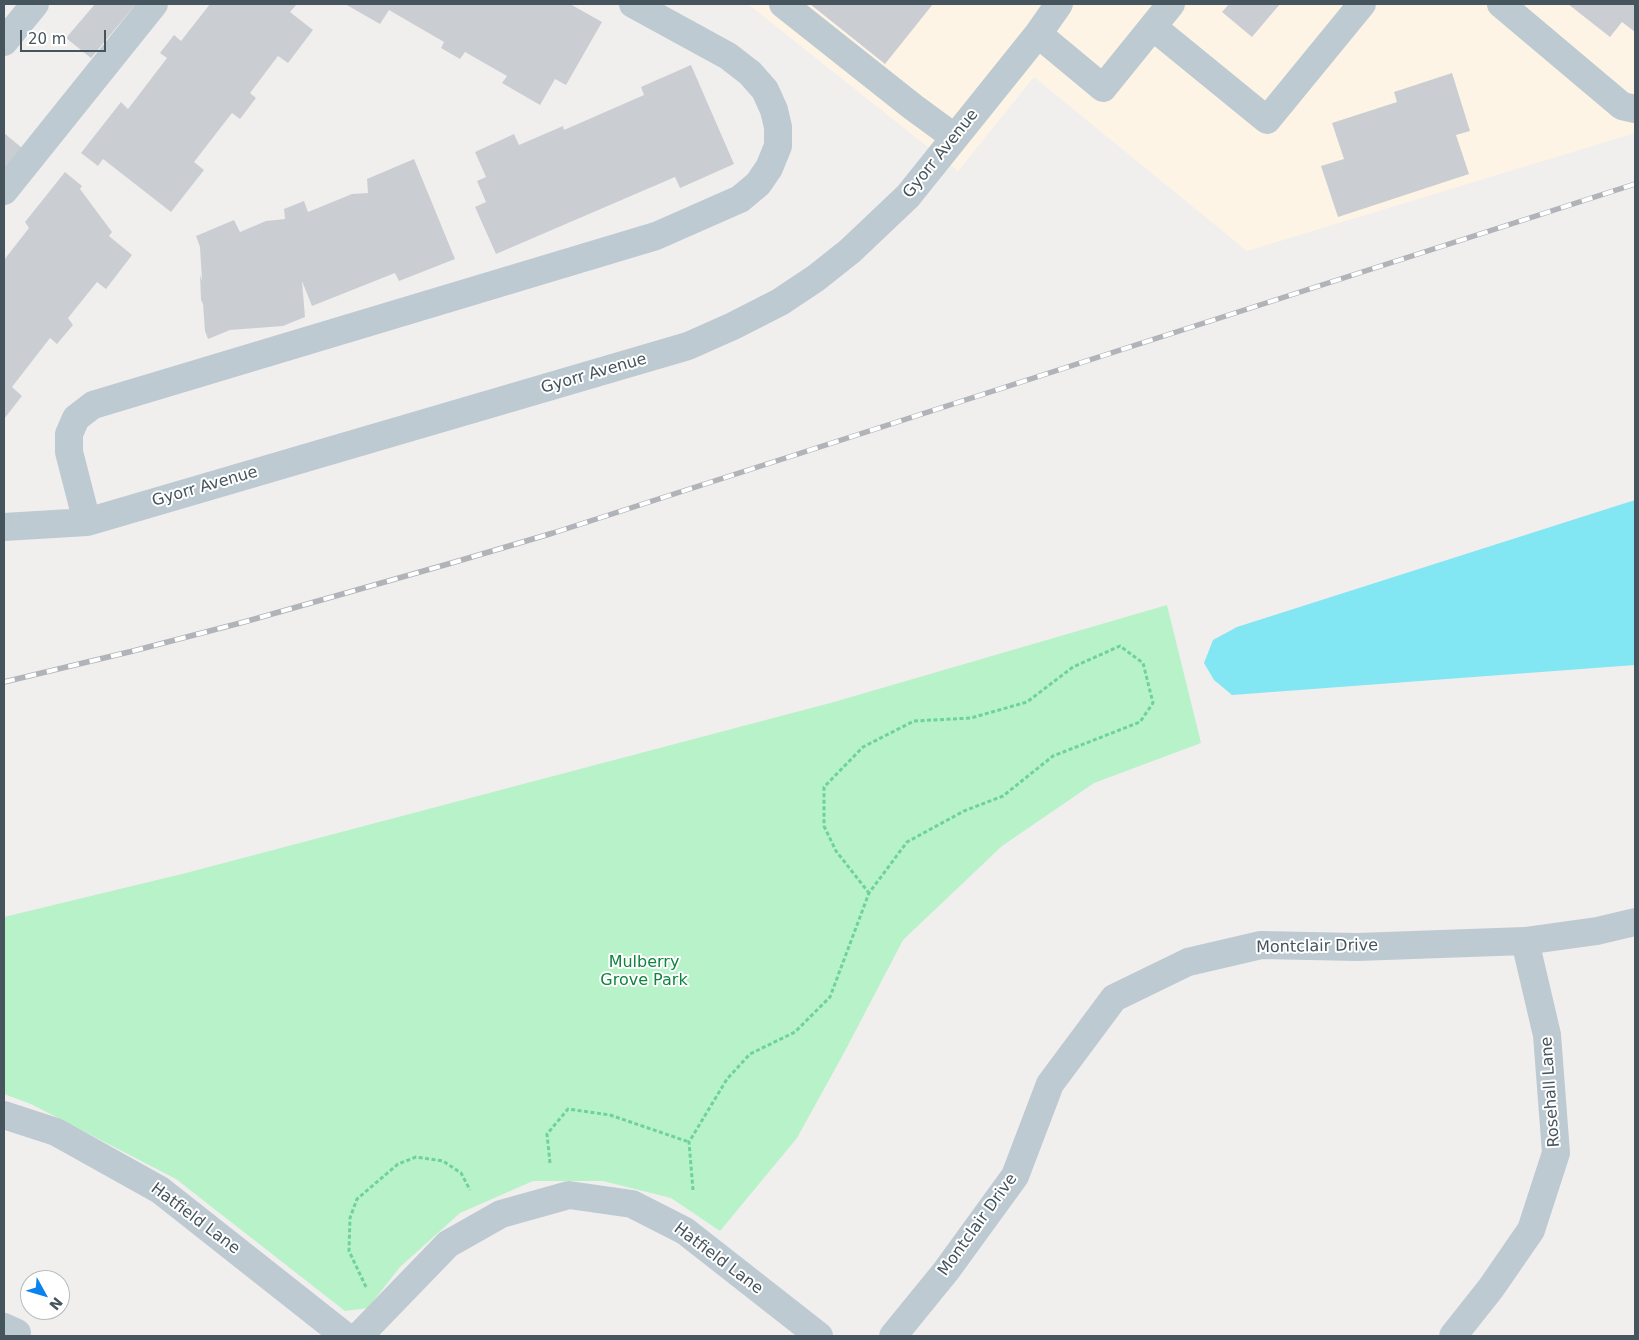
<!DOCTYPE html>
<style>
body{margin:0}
#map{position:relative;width:1639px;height:1340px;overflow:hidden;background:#f1eeee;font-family:"DejaVu Sans",sans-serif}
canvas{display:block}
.frame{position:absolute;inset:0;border:5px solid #45545d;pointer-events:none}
.north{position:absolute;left:20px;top:1270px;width:50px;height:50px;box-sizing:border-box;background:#fff;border:1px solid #b5bbbe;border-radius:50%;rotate:129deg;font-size:14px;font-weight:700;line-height:20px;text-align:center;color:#45545d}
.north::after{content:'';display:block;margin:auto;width:18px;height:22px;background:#0a83ef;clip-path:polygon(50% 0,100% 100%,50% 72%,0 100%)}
.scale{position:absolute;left:20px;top:30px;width:86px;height:22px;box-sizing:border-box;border:2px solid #45545d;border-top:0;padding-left:6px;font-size:15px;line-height:18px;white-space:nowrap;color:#45545d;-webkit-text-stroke:4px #fff;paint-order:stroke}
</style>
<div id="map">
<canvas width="1639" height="1340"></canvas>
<div class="frame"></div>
<div class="north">N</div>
<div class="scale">20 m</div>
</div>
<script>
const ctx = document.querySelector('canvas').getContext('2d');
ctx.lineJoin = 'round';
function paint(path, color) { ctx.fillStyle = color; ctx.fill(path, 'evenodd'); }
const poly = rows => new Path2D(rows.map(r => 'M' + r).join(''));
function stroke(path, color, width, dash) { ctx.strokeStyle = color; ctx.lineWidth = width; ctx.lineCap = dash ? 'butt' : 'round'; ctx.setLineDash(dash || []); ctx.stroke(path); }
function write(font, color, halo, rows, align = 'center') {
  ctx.font = font + ' "DejaVu Sans",sans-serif'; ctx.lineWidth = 4; ctx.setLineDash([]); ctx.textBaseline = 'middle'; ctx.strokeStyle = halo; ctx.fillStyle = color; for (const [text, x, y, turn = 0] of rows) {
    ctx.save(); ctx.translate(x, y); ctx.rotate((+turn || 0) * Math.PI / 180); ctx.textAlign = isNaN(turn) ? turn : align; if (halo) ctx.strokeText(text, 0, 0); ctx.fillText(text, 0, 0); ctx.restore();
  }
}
paint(poly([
 [748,4,1635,4,1635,133,1247,251,1034,77,958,171]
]), '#fdf4e5');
paint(poly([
 [1167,605,1201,743,1094,783,1002,846,903,940,845,1051,797,1138,720,1231,671,1198,603,1181,533,1181,460,1213,400,1267,368,1308,345,1311,176,1179,31,1104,4,1094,4,917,186,873,834,702]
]), '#b8f2c9');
paint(poly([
 [1635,500,1635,665,1232,695,1214,680,1204,663,1213,640,1237,627]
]), '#82e6f3');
paint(poly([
 [95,4,136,4,91,58,66,38],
 [210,4,297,4,290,12,313,30,288,63,278,56,250,93,256,98,240,119,232,113,194,162,204,170,171,212,103,159,98,166,81,153,121,102,128,109,167,58,160,53,174,35,181,41],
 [345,4,570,4,602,22,566,85,555,79,540,105,502,83,507,76,465,52,460,59,441,48,444,42,389,10,380,24],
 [810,4,933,4,885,64],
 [1229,4,1280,4,1252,37,1222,12],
 [1568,4,1635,4,1635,32,1622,22,1610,37],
 [691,65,734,164,680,188,675,177,496,254,475,207,486,202,477,181,486,177,475,152,514,134,519,145,563,126,564,130,644,95,641,87],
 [1452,73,1470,131,1456,135,1469,174,1338,217,1321,166,1344,159,1332,123,1397,102,1394,92],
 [4,133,22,148,4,170],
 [414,159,455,259,399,281,395,273,312,306,302,281,305,317,283,326,230,330,208,339,205,331,203,304,201,300,200,275,202,281,200,247,196,236,234,220,240,232,266,221,285,219,284,209,304,201,308,212,352,194,368,193,367,179],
 [65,172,82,186,80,189,112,232,109,236,132,255,106,289,97,282,68,318,73,325,57,344,50,338,12,387,22,396,4,419,4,260,29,228,25,222]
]), '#caced3');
stroke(poly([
 [550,1163,547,1134,568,1109,610,1115,689,1142],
 [693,1190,689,1142,727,1079,750,1054,795,1032,830,997,869,893,907,842,964,811,1003,796,1053,756,1140,722,1153,703,1143,663,1120,646,1073,667,1027,702,971,718,914,721,863,747,824,787,824,826,836,851,869,893],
 [366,1287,349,1251,350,1218,357,1199,398,1164,416,1157,443,1161,461,1173,470,1190]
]), '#6dd398', 3, [4, 2.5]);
stroke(poly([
 [783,4,913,107,954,137],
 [1501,4,1622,106,1635,109],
 [1153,27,1267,120,1362,4],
 [1038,34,1103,88,1171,4],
 [4,42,35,4],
 [4,191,154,4],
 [87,522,69,452,69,434,76,418,93,405,656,236,740,199,758,184,769,168,778,146,778,127,774,110,765,90,750,73,728,56,633,4],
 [4,527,87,522,688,346,733,326,780,302,816,278,850,251,908,196,1038,34,1059,4],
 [4,1115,56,1132,160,1190,345,1336],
 [4,1327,17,1333],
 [359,1336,448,1244,501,1214,569,1195,632,1204,685,1231,819,1336],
 [893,1336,946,1271,1015,1176,1050,1084,1114,998,1188,962,1261,945,1357,947,1525,941,1597,931,1635,922],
 [1453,1336,1491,1288,1531,1230,1556,1153,1547,1035,1525,941]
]), '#bdcad1', 28);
const rail = poly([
 [4,682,133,651,244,622,455,562,553,533,1635,184]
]);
stroke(rail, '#b0b4b9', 5.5);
stroke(rail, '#fff', 4, [11]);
write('16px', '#45545d', '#fff', [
 ["Gyorr Avenue",941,154,-51],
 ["Gyorr Avenue",594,374,-16],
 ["Gyorr Avenue",205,487,-16],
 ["Montclair Drive",1317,947,-1],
 ["Rosehall Lane",1551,1092,-94],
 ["Hatfield Lane",195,1219,37],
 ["Montclair Drive",978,1225,-54],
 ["Hatfield Lane",718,1259,37]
]);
write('16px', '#0f843f', '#fff', [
 ["Mulberry",644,963],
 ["Grove Park",644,981]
]);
</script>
